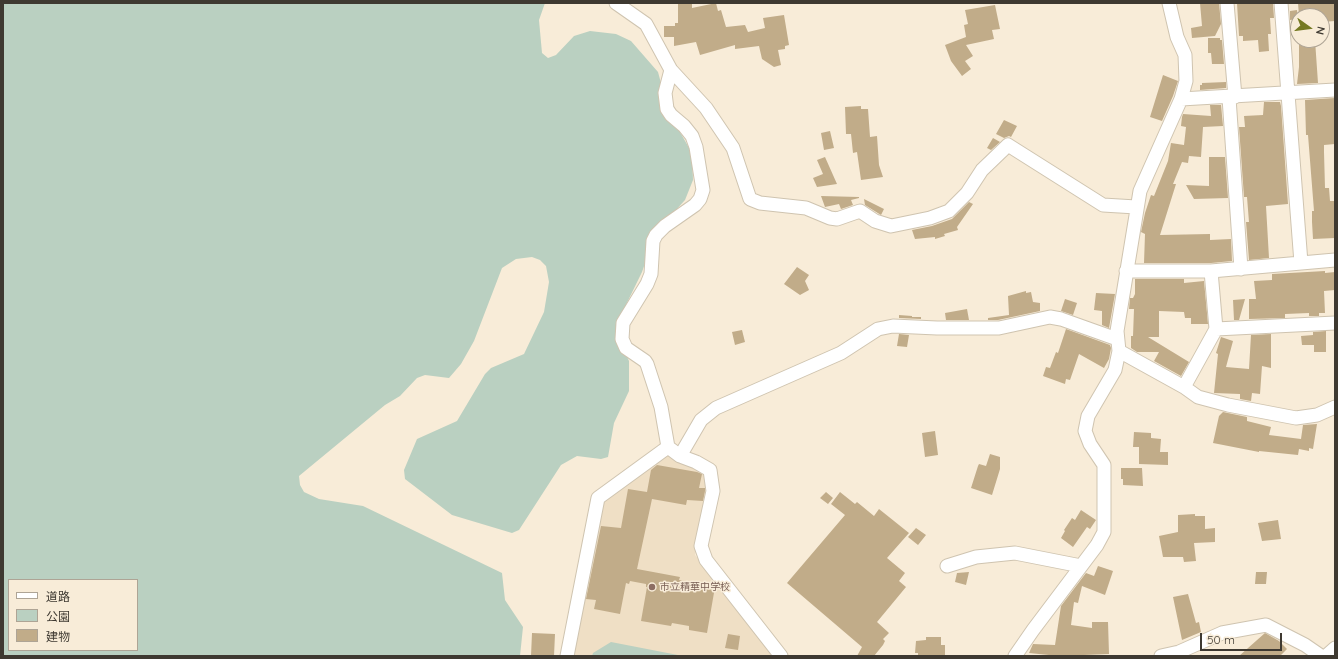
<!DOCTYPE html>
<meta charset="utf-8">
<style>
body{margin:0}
#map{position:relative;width:1338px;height:659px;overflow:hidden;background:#f8ecd8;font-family:Quicksand,"Noto Sans JP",sans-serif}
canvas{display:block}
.frame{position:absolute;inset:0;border:4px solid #3e3931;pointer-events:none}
.legend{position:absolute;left:8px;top:579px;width:130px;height:72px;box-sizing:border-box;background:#f8ecd8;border:1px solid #aea495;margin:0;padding:5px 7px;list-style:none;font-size:12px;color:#3e3931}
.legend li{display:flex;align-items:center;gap:8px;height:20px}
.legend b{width:20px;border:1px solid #aea495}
.north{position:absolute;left:1290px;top:8px;width:40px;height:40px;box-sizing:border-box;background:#f8ecd8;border:1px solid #aea495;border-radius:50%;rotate:104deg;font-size:11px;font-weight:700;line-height:16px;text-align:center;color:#3e3931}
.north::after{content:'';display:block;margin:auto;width:14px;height:18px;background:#767a23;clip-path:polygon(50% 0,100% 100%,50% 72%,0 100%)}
.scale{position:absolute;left:1200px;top:633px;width:82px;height:18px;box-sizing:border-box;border:2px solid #3e3931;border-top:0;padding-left:5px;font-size:12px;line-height:14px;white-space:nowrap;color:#3e3931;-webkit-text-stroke:3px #f8ecd8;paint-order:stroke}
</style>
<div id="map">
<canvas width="1338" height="659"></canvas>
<div class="frame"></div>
<ul class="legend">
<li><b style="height:5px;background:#fff"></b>道路</li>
<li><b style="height:11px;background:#bad0c1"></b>公園</li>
<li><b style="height:11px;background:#c1ac89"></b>建物</li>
</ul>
<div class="north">N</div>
<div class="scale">50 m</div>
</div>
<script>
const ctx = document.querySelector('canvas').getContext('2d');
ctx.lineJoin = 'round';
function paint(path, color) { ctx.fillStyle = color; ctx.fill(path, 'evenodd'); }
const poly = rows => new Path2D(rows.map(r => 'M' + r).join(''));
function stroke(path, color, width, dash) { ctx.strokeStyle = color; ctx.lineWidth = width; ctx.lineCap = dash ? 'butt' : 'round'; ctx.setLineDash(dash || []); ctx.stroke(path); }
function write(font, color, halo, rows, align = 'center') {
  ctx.font = font + ' Quicksand,"Noto Sans JP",sans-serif'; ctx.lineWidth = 3; ctx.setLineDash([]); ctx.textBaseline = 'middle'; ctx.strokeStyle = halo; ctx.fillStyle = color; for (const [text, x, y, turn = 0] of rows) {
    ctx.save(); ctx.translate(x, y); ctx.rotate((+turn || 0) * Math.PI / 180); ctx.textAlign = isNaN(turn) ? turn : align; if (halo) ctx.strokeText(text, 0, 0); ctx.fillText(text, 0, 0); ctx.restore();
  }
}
paint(poly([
 [667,455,706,471,708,485,695,555,775,656,570,656,601,502]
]), '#efdfc5');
paint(poly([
 [3,3,545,3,539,20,542,53,548,58,556,55,574,36,590,31,616,34,631,41,658,72,669,113,692,153,693,180,685,200,656,232,642,272,622,313,622,346,629,361,629,391,614,423,608,457,601,459,577,456,561,465,519,530,512,533,452,515,405,479,404,470,417,439,457,421,485,374,491,368,524,354,544,312,549,282,546,266,540,260,532,257,516,259,502,268,474,341,461,364,449,378,425,375,417,378,400,396,385,405,299,476,300,485,304,492,319,499,363,506,502,573,505,600,523,627,520,656,3,656],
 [9,580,137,580,137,650,9,650],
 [611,642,683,656,592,656,593,653]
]), '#bad0c1');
paint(poly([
 [678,3,692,3,692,8,716,3,718,11,721,10,726,27,745,25,748,32,765,28,763,18,784,15,789,45,785,46,785,49,778,50,781,65,774,67,762,59,759,46,735,49,735,45,700,55,696,42,674,46,674,37,664,37,664,26,675,26,675,23,678,23],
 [1200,3,1219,3,1221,24,1215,36,1192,38,1191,28,1202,26],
 [1237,3,1273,3,1274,18,1270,18,1271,34,1268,34,1269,51,1259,52,1258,40,1243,41,1243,36,1239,36],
 [1298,3,1335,3,1335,21,1322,22,1322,16,1319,15,1299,16],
 [995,5,1000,29,992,30,994,39,966,45,973,56,965,61,971,69,962,76,951,61,945,45,966,37,964,25,968,24,965,10],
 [1297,10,1298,19,1290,20,1290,11],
 [1208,38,1220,38,1220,40,1222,40,1224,64,1212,64,1211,53,1208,53],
 [1299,40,1315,40,1318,83,1297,84,1299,67],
 [1163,75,1178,81,1173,96,1162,121,1150,117],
 [1226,82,1226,88,1200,90,1200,85,1202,85,1202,83],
 [1335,98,1335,144,1324,145,1324,152,1325,188,1329,188,1330,201,1335,201,1335,238,1313,239,1312,222,1312,211,1314,211,1308,135,1306,135,1305,100],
 [1264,102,1280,102,1281,106,1288,204,1266,206,1269,258,1249,260,1246,222,1249,222,1247,197,1244,197,1239,127,1245,127,1244,116,1263,115],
 [1210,105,1221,105,1223,126,1203,127,1201,157,1189,156,1188,163,1182,162,1173,184,1176,184,1160,235,1210,234,1210,240,1231,239,1232,261,1211,263,1144,263,1145,234,1141,232,1145,213,1151,195,1154,196,1168,161,1171,143,1184,145,1186,127,1181,126,1182,117,1183,114,1211,116],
 [861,106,861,109,868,109,870,137,877,136,879,165,883,177,861,180,857,152,853,153,851,134,846,134,845,107],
 [1004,120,1017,126,1011,137,1009,136,1004,138,996,134],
 [830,131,834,148,824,150,821,133],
 [993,138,1000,142,991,150,987,148],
 [825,157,837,184,817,187,813,178,823,174,817,160],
 [1209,157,1225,157,1228,198,1194,199,1186,185,1209,186],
 [821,196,859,197,859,198,851,200,853,205,841,209,839,204,825,207],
 [864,199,884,209,881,215,865,205],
 [969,202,973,204,957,227,958,230,944,234,945,236,935,239,935,237,915,239,912,230,932,226,952,219],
 [797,267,809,275,805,281,809,290,800,295,784,284],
 [1325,271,1325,273,1335,272,1335,290,1324,291,1325,313,1319,313,1319,316,1309,316,1309,313,1285,314,1285,318,1249,319,1249,299,1256,299,1254,281,1272,280,1272,274],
 [1135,279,1184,279,1184,283,1204,281,1208,324,1191,324,1191,318,1185,318,1184,312,1159,311,1159,337,1148,337,1189,362,1181,376,1154,361,1159,352,1137,352,1131,348,1131,336,1133,336,1134,309,1129,309,1130,298,1133,298,1135,294],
 [1026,291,1026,293,1031,292,1033,302,1040,303,1040,311,998,320,988,320,988,318,1009,315,1008,296],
 [1096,293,1115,294,1109,328,1102,325,1102,311,1094,310],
 [1065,299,1077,303,1073,315,1061,311],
 [1245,299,1239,320,1234,320,1233,300],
 [967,309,969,320,946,320,945,313],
 [899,315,912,316,912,317,921,317,921,319,899,318],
 [1066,329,1110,345,1111,348,1109,359,1104,368,1079,354,1070,380,1066,379,1065,384,1043,376,1046,367,1050,368,1056,352,1058,353],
 [742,330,745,342,735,345,732,332],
 [1326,331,1326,352,1314,352,1314,345,1302,345,1301,336,1313,335,1313,332],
 [899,334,909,335,907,347,897,346],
 [1271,334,1271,368,1262,366,1260,394,1252,393,1251,401,1240,399,1240,394,1214,393,1218,354,1216,353,1221,337,1233,341,1226,367,1249,369,1251,335],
 [1223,412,1247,417,1247,421,1271,427,1269,435,1301,439,1303,425,1317,424,1313,449,1309,448,1309,451,1299,449,1298,455,1259,451,1259,452,1213,443,1219,416],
 [935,431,938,455,925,457,922,433],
 [1134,432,1151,433,1151,438,1161,439,1160,452,1168,452,1168,465,1139,464,1139,447,1133,447],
 [990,454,1000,457,1000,469,992,495,971,488,978,466,979,464,986,466],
 [657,465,697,472,702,474,699,488,705,488,705,491,703,501,687,500,686,505,652,499,637,569,680,577,679,580,715,587,707,633,689,630,689,626,672,623,671,626,641,621,647,587,646,587,646,584,630,581,629,584,626,583,620,614,594,609,596,600,586,599,601,526,621,528,628,489,647,492,651,470],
 [1121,468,1142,468,1143,486,1123,485,1123,479,1121,479],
 [826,492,833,498,828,504,820,498],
 [840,492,855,504,857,502,874,516,879,509,909,533,887,558,905,573,899,581,906,587,877,622,889,633,883,639,885,641,883,645,874,656,857,656,862,647,787,583,845,515,831,504],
 [1081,510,1096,520,1090,529,1087,527,1073,547,1061,538,1065,531,1064,530,1072,518,1075,520],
 [1195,514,1195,516,1205,516,1205,529,1215,528,1215,542,1194,543,1196,561,1184,562,1183,557,1163,557,1159,536,1178,532,1178,515],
 [1278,520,1281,539,1262,541,1258,523],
 [916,528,926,535,918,545,908,537],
 [1098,566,1113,571,1105,595,1082,586,1078,603,1074,602,1071,625,1092,628,1092,622,1108,622,1109,654,1059,656,1029,653,1033,644,1055,645,1061,606,1086,573,1094,576],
 [969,572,966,585,955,582,957,573],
 [1256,572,1267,572,1266,584,1255,584],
 [1188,594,1196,623,1199,622,1201,632,1182,640,1173,597],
 [532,633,555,634,554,656,531,656],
 [1265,633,1279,641,1287,649,1280,656,1239,656],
 [728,634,740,636,738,650,725,648],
 [926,637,941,637,941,645,945,645,945,656,918,656,918,653,915,653,916,641,926,640]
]), '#c1ac89');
const street = poly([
 [616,3,646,24,671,70,706,108,733,148,750,199,760,203,806,208,830,218,837,219,860,211,875,221,891,226,930,218,949,211,967,193,982,170,1008,145,1103,205,1136,207],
 [1227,3,1235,97],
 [1281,3,1301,263],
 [671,70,665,93,667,109,671,115,684,126,692,136,696,147,703,190,700,199,695,205,665,226,656,235,653,241,651,274,647,284,623,323,622,339,626,348,645,361,647,364,661,407,668,447,680,456,696,462,710,470,713,491,701,546,706,560,781,656],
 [1229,98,1241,269],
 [1181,99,1335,90],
 [1126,271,1211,271,1335,260],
 [1216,329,1335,323],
 [1119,351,1184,387,1198,397,1228,405,1296,418,1317,415,1335,407],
 [1184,387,1216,329,1211,271],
 [680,456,701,420,716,408,841,353,878,329,893,326,937,328,999,328,1050,317,1061,319,1117,339],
 [947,566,976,557,1015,553,1081,566],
 [567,656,598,498,668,447],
 [1015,656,1033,630,1097,545,1104,532,1104,465,1090,444,1085,431,1088,416,1115,370,1119,351,1117,331,1140,191,1181,99,1186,81,1185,55,1177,37,1169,3],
 [1161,656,1179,652,1222,633,1266,625,1305,645,1321,656],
 [1326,656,1335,648]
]);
stroke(street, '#cfc4b0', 15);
stroke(street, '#fff', 13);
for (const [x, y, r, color] of [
 [652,587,4,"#8d6e63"]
]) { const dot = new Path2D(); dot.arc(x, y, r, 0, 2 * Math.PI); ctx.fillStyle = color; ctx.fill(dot); stroke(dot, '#f8ecd8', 1.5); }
write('10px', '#785e54', '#f8ecd8', [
 ["市立精華中学校",660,587]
], 'left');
</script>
